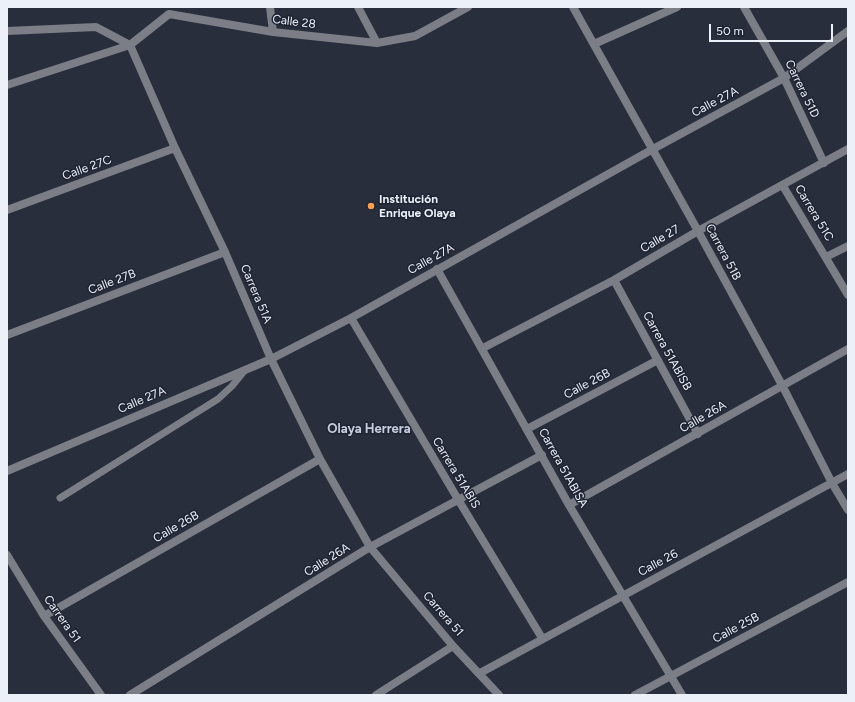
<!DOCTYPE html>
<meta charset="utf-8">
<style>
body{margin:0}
#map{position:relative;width:855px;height:702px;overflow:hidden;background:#292e3c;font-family:Figtree,sans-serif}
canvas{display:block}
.frame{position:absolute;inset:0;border:8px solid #ecf0f9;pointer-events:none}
.scale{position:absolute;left:709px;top:24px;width:124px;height:18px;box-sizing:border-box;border:2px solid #ecf0f9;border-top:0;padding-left:5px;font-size:12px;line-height:14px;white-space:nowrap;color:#ecf0f9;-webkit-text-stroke:3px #1f2432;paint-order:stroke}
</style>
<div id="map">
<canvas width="855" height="702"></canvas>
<div class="frame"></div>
<div class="scale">50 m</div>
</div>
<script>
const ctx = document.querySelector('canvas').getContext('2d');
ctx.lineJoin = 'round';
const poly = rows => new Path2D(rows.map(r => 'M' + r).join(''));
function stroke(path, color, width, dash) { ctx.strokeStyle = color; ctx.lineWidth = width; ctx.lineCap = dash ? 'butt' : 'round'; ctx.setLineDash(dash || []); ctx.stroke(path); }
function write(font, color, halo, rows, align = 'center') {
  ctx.font = font + ' Figtree,sans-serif'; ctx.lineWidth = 3; ctx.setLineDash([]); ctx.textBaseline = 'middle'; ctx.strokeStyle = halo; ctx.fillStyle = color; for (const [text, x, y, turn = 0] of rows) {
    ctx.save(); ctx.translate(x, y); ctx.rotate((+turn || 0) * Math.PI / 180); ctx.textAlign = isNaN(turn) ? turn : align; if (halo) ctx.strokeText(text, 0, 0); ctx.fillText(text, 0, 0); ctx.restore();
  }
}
stroke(poly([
 [60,498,218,399,232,386,245,370]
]), '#7b7e86', 7);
stroke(poly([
 [270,7,273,32],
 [358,7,377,43],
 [573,7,698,231,782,385,832,483,848,510],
 [744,7,784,78,824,163],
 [7,31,96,27,130,45,175,148,225,252,271,359,320,459,370,547,453,646,499,695],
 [594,44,677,7],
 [7,85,130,45,169,14,273,32,377,43,415,36,468,7],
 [783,186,848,295],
 [7,210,175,148],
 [826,257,848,246],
 [437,269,569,505,682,695],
 [614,280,698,434],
 [351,318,459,501,542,638],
 [7,335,225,252],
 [483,348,614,280,698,231,848,149],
 [527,429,658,360],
 [7,471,271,359,351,318,653,149,784,78,848,31],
 [569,505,848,349],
 [7,555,44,616,101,695],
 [44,616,320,459],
 [480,673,848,474],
 [130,695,370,547,542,455],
 [376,695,453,646],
 [635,695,848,582]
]), '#7b7e86', 8);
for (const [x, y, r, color] of [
 [371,206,4,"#fb9e51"]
]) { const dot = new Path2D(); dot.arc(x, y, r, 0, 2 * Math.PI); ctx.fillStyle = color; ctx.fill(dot); stroke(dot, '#1f2432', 1.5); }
write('12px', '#ecf0f9', '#1f2432', [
 ["Calle 28",294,22,7],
 ["Carrera 51D",802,89,64],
 ["Calle 27A",715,102,-28],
 ["Calle 27C",87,168,-20],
 ["Carrera 51C",814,213,59],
 ["Calle 27",660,239,-30],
 ["Carrera 51B",723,252,62],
 ["Calle 27A",431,259,-29],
 ["Calle 27B",112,282,-21],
 ["Carrera 51A",256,294,67],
 ["Carrera 51ABISB",667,351,61],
 ["Calle 26B",587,384,-28],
 ["Calle 27A",142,400,-23],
 ["Calle 26A",703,417,-30],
 ["Carrera 51ABISA",563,468,61],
 ["Carrera 51ABIS",456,473,59],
 ["Calle 26B",176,527,-30],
 ["Calle 26A",327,560,-32],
 ["Calle 26",658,563,-28],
 ["Carrera 51",443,614,49],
 ["Carrera 51",62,619,55],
 ["Calle 25B",736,628,-28]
]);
write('bold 12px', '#ecf0f9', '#1f2432', [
 ["Institución",379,199],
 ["Enrique Olaya",379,213]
], 'left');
write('bold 13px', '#c5cddf', '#1f2432', [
 ["Olaya Herrera",369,429]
]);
</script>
